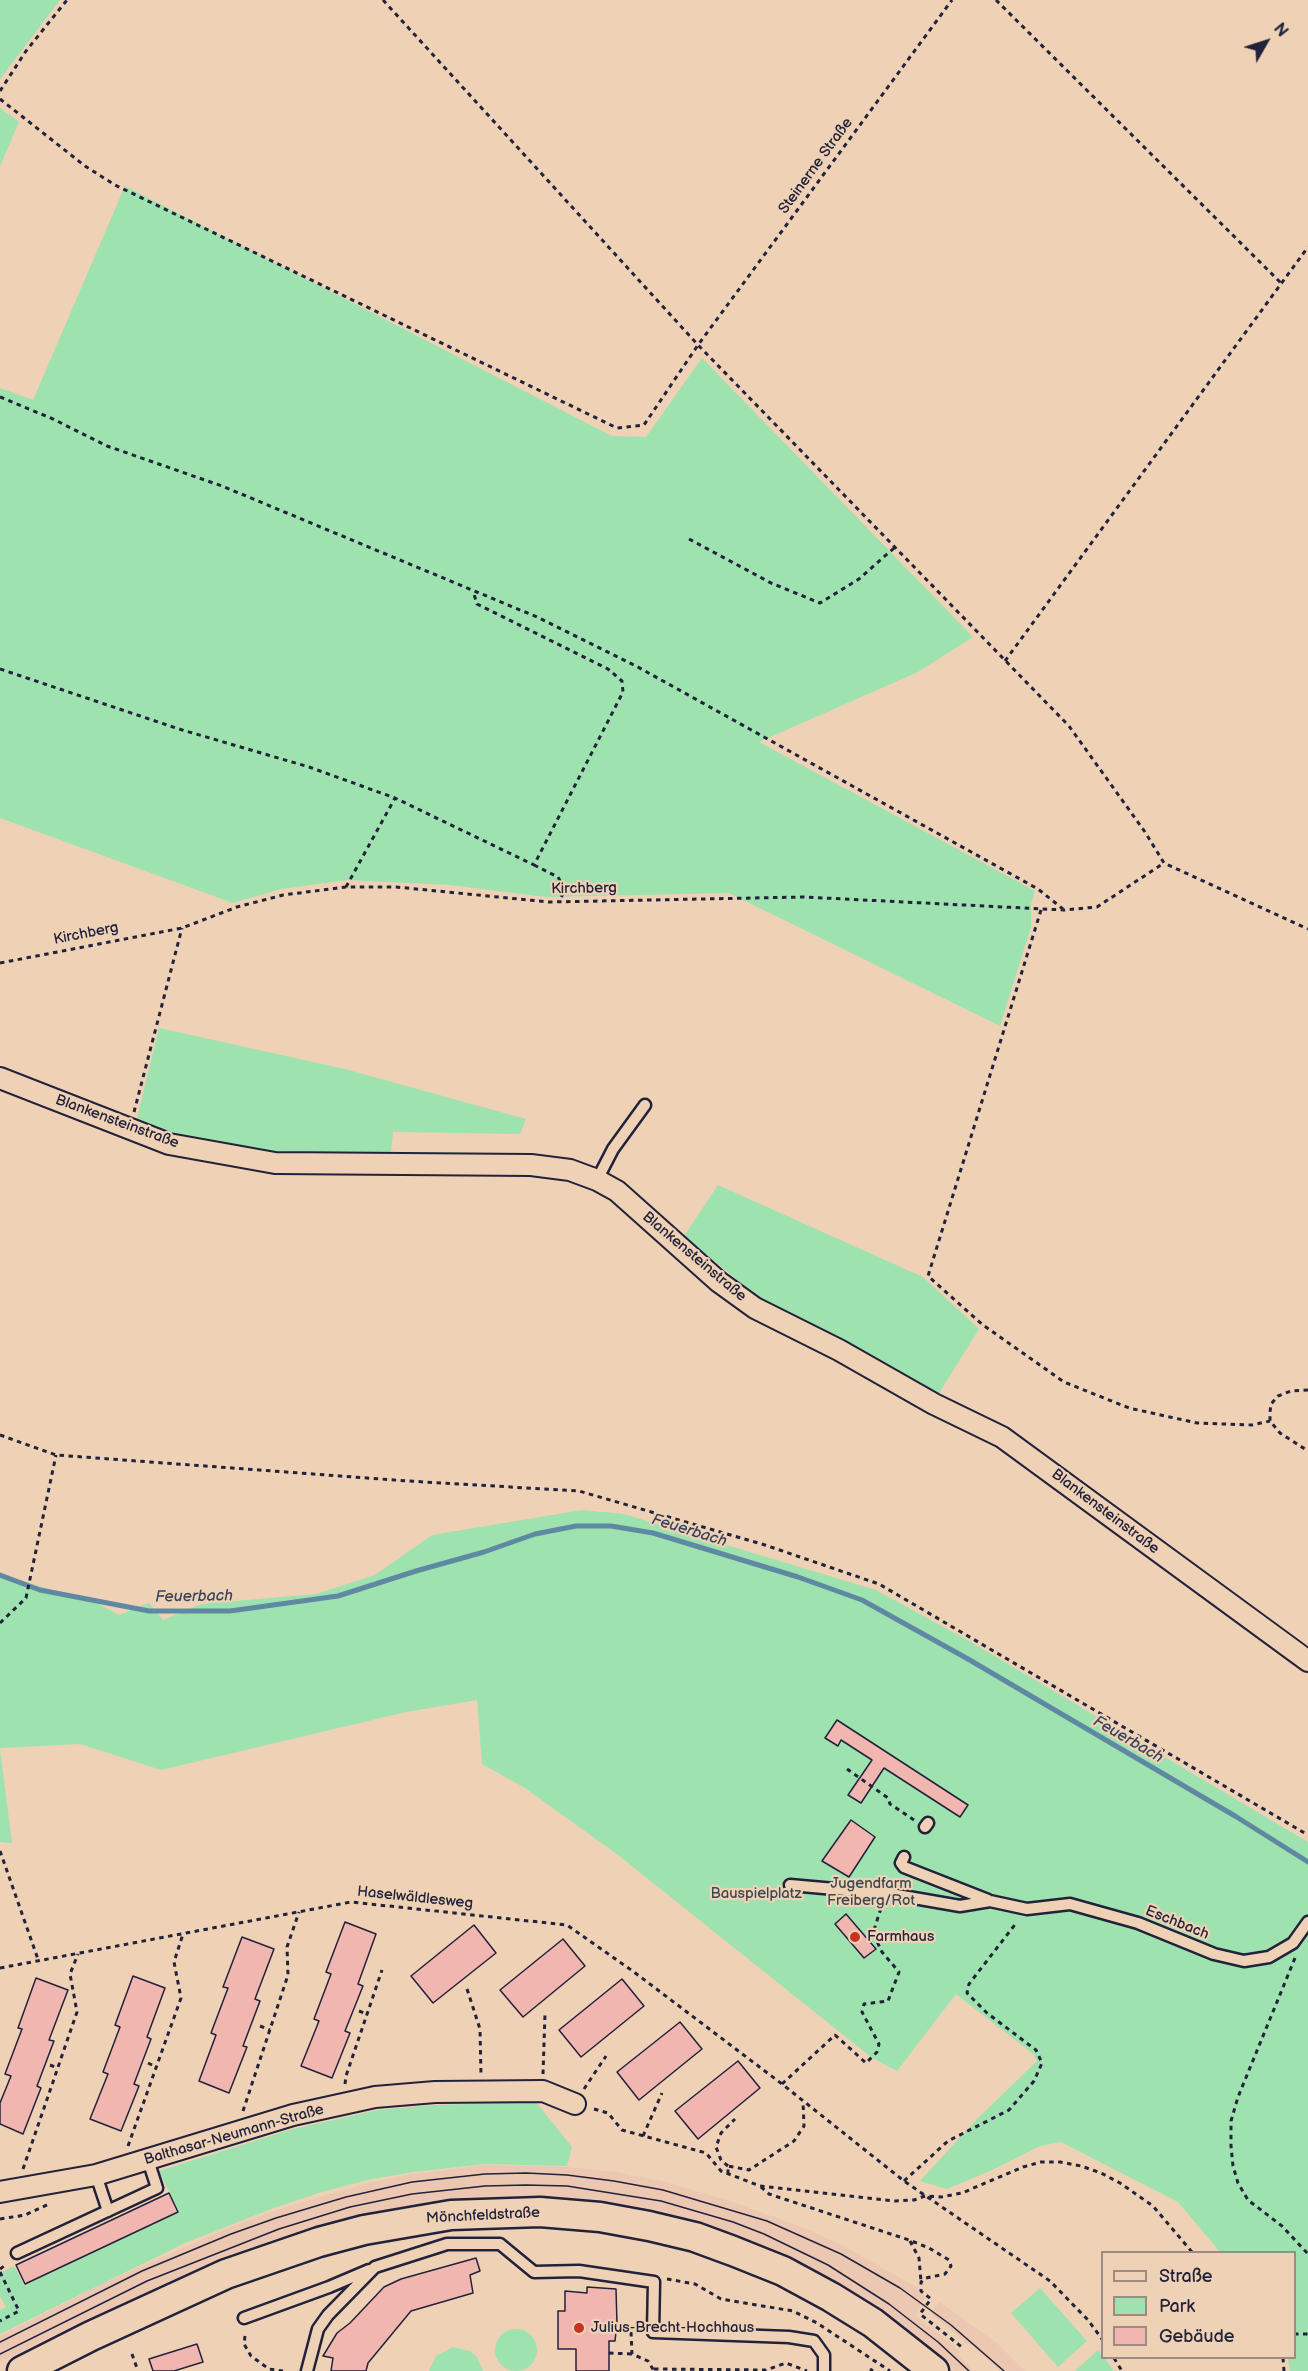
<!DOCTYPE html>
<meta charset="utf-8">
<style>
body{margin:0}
#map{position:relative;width:1308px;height:2371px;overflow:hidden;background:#efd2b6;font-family:"Balsamiq Sans",sans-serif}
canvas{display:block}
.legend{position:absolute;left:1101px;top:2251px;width:195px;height:108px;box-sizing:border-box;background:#efd2b6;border:2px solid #9d8c85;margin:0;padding:8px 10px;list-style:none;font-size:18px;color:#22223b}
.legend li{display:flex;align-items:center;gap:12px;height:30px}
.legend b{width:30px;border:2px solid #9d8c85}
.north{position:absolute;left:1236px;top:12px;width:60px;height:60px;-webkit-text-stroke:4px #efd2b6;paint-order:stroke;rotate:51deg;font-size:16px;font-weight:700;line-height:24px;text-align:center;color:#22223b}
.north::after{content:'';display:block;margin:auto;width:21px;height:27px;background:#22223b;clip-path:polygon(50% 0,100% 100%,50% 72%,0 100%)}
</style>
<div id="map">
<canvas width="1308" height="2371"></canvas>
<ul class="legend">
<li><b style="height:8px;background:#efd2b6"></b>Straße</li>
<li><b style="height:16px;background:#9de2af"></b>Park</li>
<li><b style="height:16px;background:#f1b6b0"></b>Gebäude</li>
</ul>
<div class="north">N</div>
</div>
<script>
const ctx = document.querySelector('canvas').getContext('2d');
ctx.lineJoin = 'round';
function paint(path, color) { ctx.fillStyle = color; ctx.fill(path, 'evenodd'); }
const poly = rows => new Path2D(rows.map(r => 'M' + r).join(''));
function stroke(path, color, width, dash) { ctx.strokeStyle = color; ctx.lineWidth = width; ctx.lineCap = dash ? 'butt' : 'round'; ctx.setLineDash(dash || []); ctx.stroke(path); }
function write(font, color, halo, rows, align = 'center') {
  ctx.font = font + ' "Balsamiq Sans",sans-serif'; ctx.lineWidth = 4.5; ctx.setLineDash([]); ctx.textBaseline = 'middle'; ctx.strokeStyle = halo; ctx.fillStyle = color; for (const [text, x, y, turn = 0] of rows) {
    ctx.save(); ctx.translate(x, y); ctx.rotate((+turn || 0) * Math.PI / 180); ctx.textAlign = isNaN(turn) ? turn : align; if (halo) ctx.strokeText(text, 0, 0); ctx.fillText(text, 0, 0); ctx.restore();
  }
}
paint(poly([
 [485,2165,566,2167,616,2172,666,2182,736,2203,804,2228,844,2246,916,2287,925,2298,915,2315,960,2351,957,2354,974,2371,955,2371,908,2333,840,2285,757,2244,726,2232,658,2210,612,2202,526,2196,453,2199,374,2212,330,2224,286,2239,149,2298,77,2324,0,2362,0,2336,102,2284,228,2228,273,2211,367,2183,412,2174],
 [940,2302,998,2344,1025,2371,1000,2371,969,2343,967,2344,930,2313]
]), '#ecc7b2');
paint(poly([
 [0,0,60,0,0,79],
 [0,108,19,122,0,166],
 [125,186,612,436,646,437,702,358,973,637,918,672,759,742,1035,891,1031,904,1031,927,1000,1026,729,893,546,897,450,885,347,880,281,889,233,903,0,818,0,388,33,400],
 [159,1028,345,1069,526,1119,520,1134,393,1132,391,1153,273,1151,169,1134,136,1122],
 [718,1185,923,1277,979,1329,936,1398,842,1342,758,1297,684,1236],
 [582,1510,624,1514,876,1590,971,1642,1308,1842,1308,2371,1290,2371,1288,2358,1294,2358,1294,2252,1220,2252,1178,2202,1061,2142,1040,2146,992,2170,947,2189,920,2181,978,2118,1037,2061,1033,2054,956,1994,897,2071,871,2057,618,1855,525,1788,482,1764,477,1700,406,1712,161,1770,80,1744,0,1748,0,1575,93,1601,119,1615,149,1603,163,1620,201,1604,316,1594,375,1575,432,1535],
 [0,1749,12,1843,0,1842],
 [536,2102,572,2147,567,2166,485,2164,413,2172,367,2180,319,2193,271,2209,185,2243,0,2334,0,2310,6,2307,0,2296,0,2273,14,2266,24,2285,179,2212,159,2171,293,2129,378,2110,433,2105],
 [1040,2288,1087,2341,1058,2367,1011,2313],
 '495 2350a21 21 0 1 1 42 0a21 21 0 1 1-42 0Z',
 [453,2347,470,2351,477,2357,483,2371,429,2371,436,2356],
 [1098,2350,1114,2371,1075,2371]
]), '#9de2af');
stroke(poly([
 [0,1575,40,1590,149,1611,230,1611,338,1596,416,1571,484,1552,535,1534,576,1526,611,1526,653,1533,798,1577,862,1600,968,1659,1235,1816,1308,1862]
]), '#5f89a3', 5);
const building = poly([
 [837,1720,968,1805,960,1817,884,1768,861,1803,848,1795,872,1760,841,1740,838,1746,825,1738,837,1720],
 [851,1820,875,1837,849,1877,822,1861,851,1820],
 [846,1914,876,1949,864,1958,835,1924,846,1914],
 [345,1922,376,1934,358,1984,363,1986,345,2031,350,2033,332,2078,301,2066,319,2021,314,2019,331,1974,326,1972,345,1922],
 [474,1925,496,1953,433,2003,411,1976,474,1925],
 [242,1937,274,1949,255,1999,260,2001,243,2046,247,2047,229,2093,199,2081,216,2035,211,2033,228,1988,223,1987,242,1937],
 [563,1939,585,1966,523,2017,500,1990,563,1939],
 [133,1976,165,1988,147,2037,151,2039,134,2084,139,2086,121,2131,90,2119,108,2074,103,2072,120,2027,115,2025,133,1976],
 [36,1978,68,1990,49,2040,54,2041,37,2086,41,2088,23,2134,0,2124,0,2103,11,2076,5,2074,22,2029,18,2028,36,1978],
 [622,1979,644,2006,581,2057,559,2030,622,1979],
 [680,2022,702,2049,639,2100,617,2072,680,2022],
 [738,2061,760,2088,698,2139,675,2111,738,2061],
 [169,2193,178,2212,25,2284,16,2265,169,2193],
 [476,2258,480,2271,470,2275,473,2293,411,2311,368,2363,366,2371,331,2371,333,2358,323,2356,337,2333,350,2323,384,2287,401,2279,476,2258],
 [587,2287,616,2289,617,2324,615,2341,609,2341,609,2371,576,2371,576,2349,558,2349,558,2311,565,2311,565,2291,587,2293,587,2287],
 [197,2344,203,2362,174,2371,153,2371,149,2359,197,2344]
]);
paint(building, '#f1b6b0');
stroke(building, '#22223b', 1.5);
const lane = poly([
 [597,1180,613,1149,645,1105],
 [925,1827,928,1823],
 [904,1857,901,1863,904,1867,988,1900],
 [790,1885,891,1894,960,1906,990,1901,1027,1909,1070,1904,1138,1923,1214,1954,1244,1961,1269,1957,1293,1943,1308,1922],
 [96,2175,108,2211],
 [17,2253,157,2188,148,2160],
 [244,2318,329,2287,369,2270],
 [307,2371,318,2329,328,2315,375,2267,447,2244,500,2244,534,2272,579,2271,654,2282,653,2332,789,2337,814,2341,824,2355,824,2371]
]);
const street = poly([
 [0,1078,169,1144,275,1163,531,1165,570,1170,597,1180,617,1191,719,1282,755,1308,839,1350,934,1404,1002,1437,1308,1661],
 [0,2192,96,2175,293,2115,375,2097,435,2092,543,2091,575,2104]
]);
const secondary = poly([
 [22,2371,91,2336,226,2274,319,2242,364,2230,451,2215,540,2212,600,2217,649,2226,695,2237,733,2251,783,2271,831,2297,873,2323,934,2371]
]);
stroke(lane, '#22223b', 15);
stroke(street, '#22223b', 24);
stroke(secondary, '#22223b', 33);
stroke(poly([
 [383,0,698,345,1069,726,1145,832,1164,863,1308,929],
 [996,0,1282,284],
 [0,91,26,51,67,0],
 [0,99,85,166,115,185,617,428,644,425,698,345,952,0],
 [0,397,53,419,107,446,222,486,537,617,636,666,1038,889,1063,909],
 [689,539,771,583,820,603,859,579,894,548],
 [1005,661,1308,247],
 [0,669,179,729,309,767,395,798,534,865,623,692,622,681,608,669,477,604,473,591],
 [534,865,558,877,565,890,559,901],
 [346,887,395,798],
 [1041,910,928,1276,983,1325,1064,1382,1129,1408,1197,1423,1252,1425,1270,1421],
 [0,963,182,928,237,907,283,895,346,887,396,887,549,902,804,897,1064,910,1097,907,1164,863],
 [134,1112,182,928],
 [1308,1390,1291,1391,1278,1396,1271,1404,1270,1412,1270,1421,1280,1433,1308,1451],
 [0,1435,56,1455,408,1481,579,1491,765,1545,879,1584,1308,1835],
 [0,1623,26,1598,56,1455],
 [847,1769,888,1798,890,1804,914,1820],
 [0,1851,39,1962],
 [1295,1958,1238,2097,1231,2121,1231,2146,1233,2166,1238,2183,1248,2200,1282,2226,1308,2254],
 [0,1968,351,1902,567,1925,634,1972,782,2084,904,2181,1050,2281,1088,2320,1102,2339],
 [467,1989,480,2029,481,2075],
 [359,2011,367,2014],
 [260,2026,270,2030],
 [148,2063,156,2067],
 [50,2065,58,2068],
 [543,2074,545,2014],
 [345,2084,346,2076,382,1970],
 [782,2084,835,2035,866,2063,877,2052,879,2044,862,2012,864,2004,888,2001,899,1972,882,1952,873,1933,881,1908],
 [584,2089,606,2056],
 [594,2109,608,2113,622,2130,706,2153,721,2171,760,2186,895,2201,914,2200,925,2196,941,2197,962,2193,1023,2167,1041,2162,1060,2162,1081,2166,1101,2173,1120,2183,1153,2206,1192,2252],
 [243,2111,288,1975,287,1947,299,1912],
 [643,2136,662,2093],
 [128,2146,181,1998,174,1962,183,1934],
 [728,2166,721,2160,716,2147,721,2133,735,2119],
 [23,2169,77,2012,70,1974,78,1954],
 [728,2174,728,2166,749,2170,794,2141,804,2126,803,2101],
 [904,2181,948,2141,1009,2110,1034,2081,1042,2063,1036,2050,987,2013,967,1993,969,1984,1017,1922],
 [761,2187,769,2194,909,2240,929,2248,949,2260,951,2266,945,2274,926,2278,921,2282,921,2291,931,2299,920,2314,963,2348],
 [0,2219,25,2215,49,2204],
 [910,2241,919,2258,921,2282],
 [0,2269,7,2264],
 [0,2272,19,2311,0,2321],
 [667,2279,695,2284,721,2299,793,2311,817,2323,890,2371],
 [640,2332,631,2332,632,2354,648,2361,654,2371],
 [1294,2334,1308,2334],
 [245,2336,244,2344,251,2356,269,2369,283,2371],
 [609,2353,632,2354],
 [132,2354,138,2371],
 [1114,2358,1122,2371],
 [1283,2358,1284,2371],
 [654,2369,766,2370,786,2363,807,2371],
 [870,2369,873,2371]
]), '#22223b', 3, [4.5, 4.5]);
stroke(lane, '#efd2b6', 10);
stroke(street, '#efd2b6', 20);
stroke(secondary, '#efd2b6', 28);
stroke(poly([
 [0,2342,142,2271,231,2234,276,2218,346,2197,412,2182,485,2174,526,2173,567,2175,614,2181,663,2190,767,2221,841,2254,900,2288,951,2325,1004,2371],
 [0,2354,147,2281,279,2229,350,2207,412,2194,485,2186,526,2185,567,2186,661,2201,733,2222,764,2234,828,2265,889,2304,938,2342,969,2371]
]), '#22223b', 1.5);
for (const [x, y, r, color] of [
 [855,1937,6,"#c8321e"],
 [579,2328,6,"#c8321e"]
]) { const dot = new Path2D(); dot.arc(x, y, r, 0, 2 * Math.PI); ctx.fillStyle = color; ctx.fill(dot); stroke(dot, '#efd2b6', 2); }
write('15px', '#22223b', '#efd2b6', [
 ["Steinerne Straße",816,166,-54],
 ["Kirchberg",584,889,-1],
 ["Kirchberg",86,934,-11],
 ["Blankensteinstraße",117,1122,20],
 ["Blankensteinstraße",694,1257,40],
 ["Blankensteinstraße",1105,1512,37],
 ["Haselwäldlesweg",415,1898,6],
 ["Eschbach",1177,1923,22],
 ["Balthasar-Neumann-Straße",234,2135,-16],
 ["Mönchfeldstraße",483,2216,-3]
]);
write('15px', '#3b4852', '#efd2b6', [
 ["Jugendfarm",871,1884],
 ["Freiberg/Rot",871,1901],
 ["Bauspielplatz",756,1894]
]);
write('15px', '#22223b', '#efd2b6', [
 ["Farmhaus",867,1937],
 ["Julius-Brecht-Hochhaus",591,2328]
], 'left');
write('italic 16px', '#36445e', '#efd2b6', [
 ["Feuerbach",689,1531,17],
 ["Feuerbach",194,1597,-1],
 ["Feuerbach",1128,1740,30]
]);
</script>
